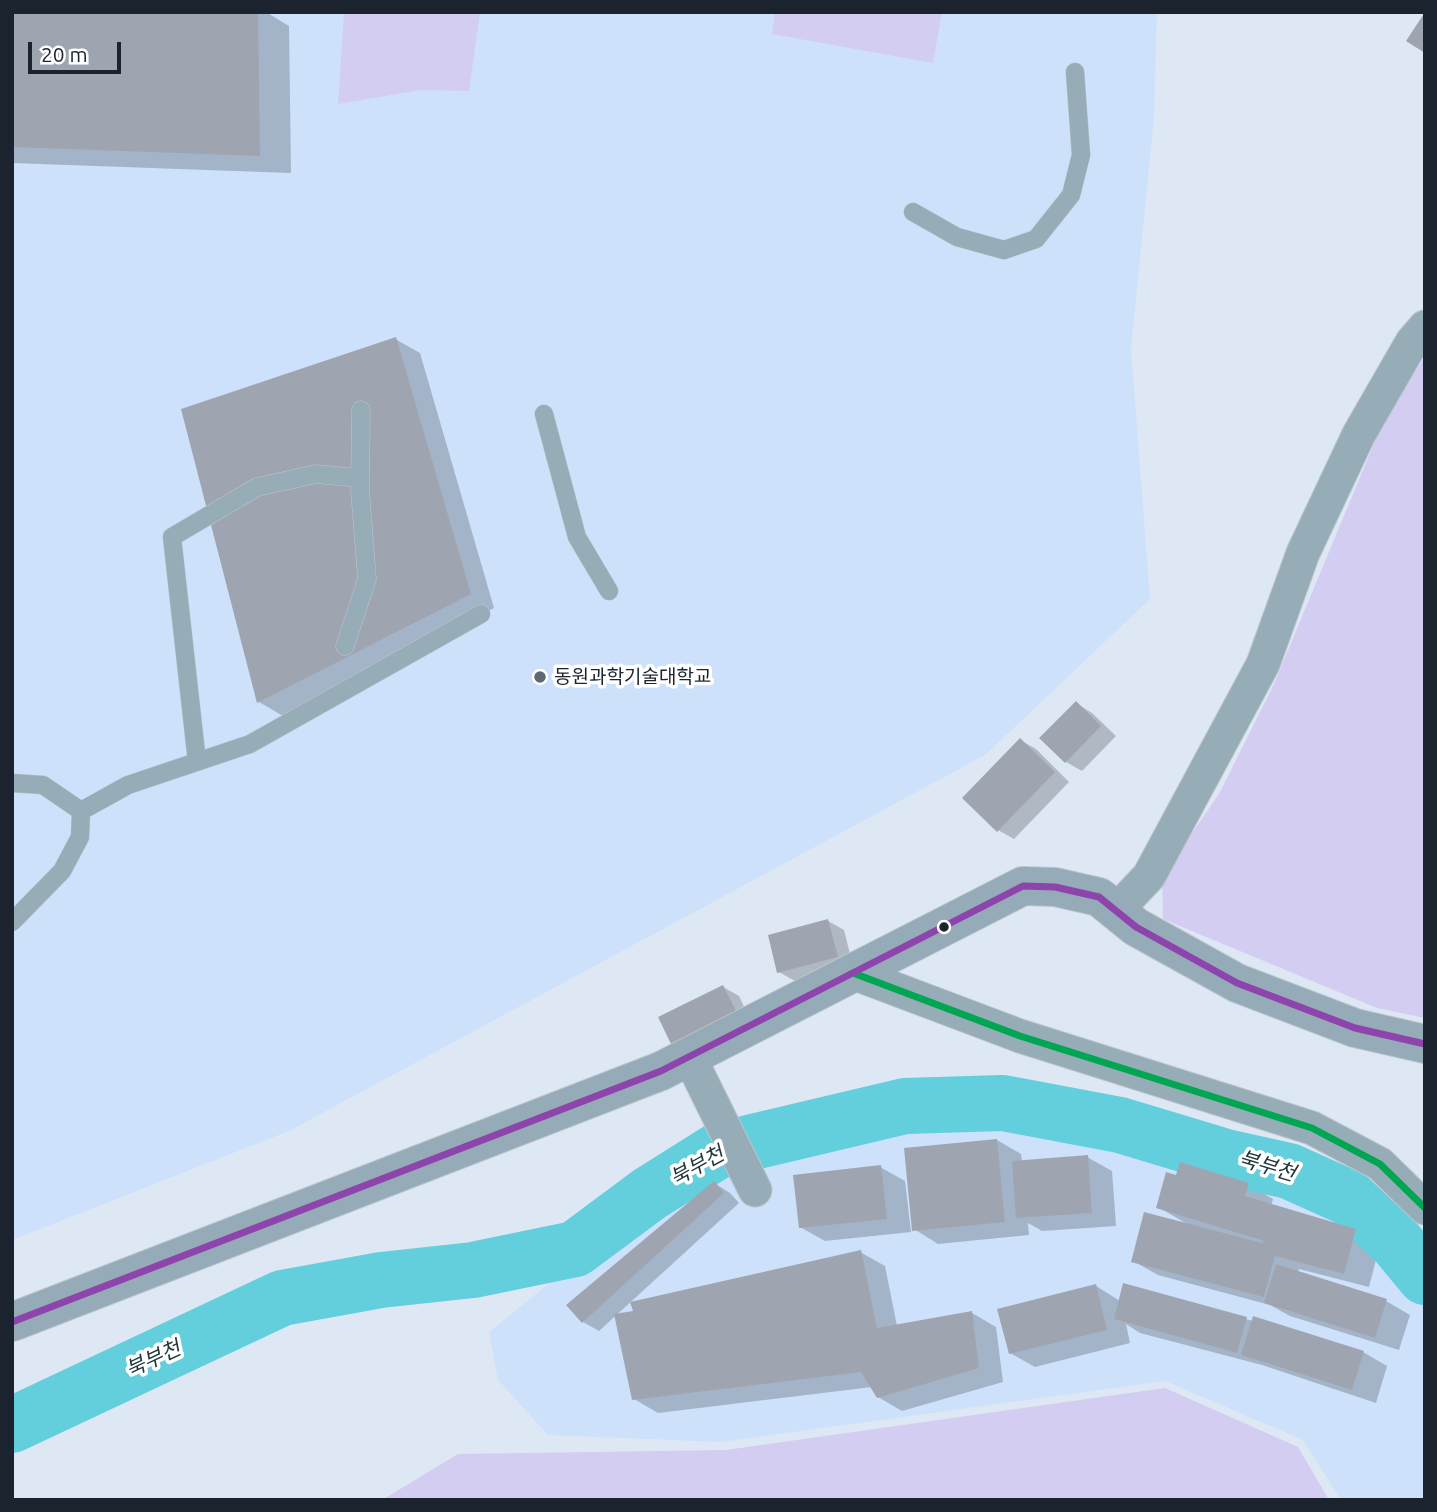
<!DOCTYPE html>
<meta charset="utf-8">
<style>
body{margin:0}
#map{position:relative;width:1437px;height:1512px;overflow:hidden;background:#dde8f4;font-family:Ubuntu,sans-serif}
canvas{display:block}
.frame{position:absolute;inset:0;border:14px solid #1b242e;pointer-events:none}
.scale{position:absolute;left:28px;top:42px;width:93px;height:32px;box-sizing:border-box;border:4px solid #1b242e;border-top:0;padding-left:9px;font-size:21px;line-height:24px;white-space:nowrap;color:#1b242e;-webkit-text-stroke:5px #fff;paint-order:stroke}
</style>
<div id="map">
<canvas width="1437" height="1512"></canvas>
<div class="frame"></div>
<div class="scale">20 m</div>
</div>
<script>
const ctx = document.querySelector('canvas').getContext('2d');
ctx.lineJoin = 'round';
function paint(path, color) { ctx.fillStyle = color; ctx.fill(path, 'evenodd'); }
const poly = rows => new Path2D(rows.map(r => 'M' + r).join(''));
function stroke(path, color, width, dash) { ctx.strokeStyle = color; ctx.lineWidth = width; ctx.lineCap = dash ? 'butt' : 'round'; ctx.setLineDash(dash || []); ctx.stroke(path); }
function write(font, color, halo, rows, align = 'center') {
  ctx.font = font + ' Ubuntu,"Noto Sans KR",sans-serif'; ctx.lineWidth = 7; ctx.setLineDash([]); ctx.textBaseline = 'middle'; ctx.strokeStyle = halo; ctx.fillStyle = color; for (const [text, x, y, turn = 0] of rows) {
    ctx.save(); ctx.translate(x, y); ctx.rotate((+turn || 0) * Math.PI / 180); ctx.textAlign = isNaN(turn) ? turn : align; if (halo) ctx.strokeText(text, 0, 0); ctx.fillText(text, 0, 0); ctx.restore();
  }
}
paint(poly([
 [12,12,1157,12,1154,117,1131,349,1150,599,985,755,289,1131,12,1240],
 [1000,1115,1120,1133,1224,1166,1286,1181,1341,1205,1390,1252,1425,1293,1425,1500,1341,1500,1303,1440,1165,1381,721,1442,548,1435,498,1380,489,1332,552,1281,718,1166,908,1118]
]), '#cde1fa');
paint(poly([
 [344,12,480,12,469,91,421,90,338,104],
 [775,12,942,12,933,63,772,34],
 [1425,357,1425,1018,1377,1008,1163,919,1162,878,1220,792,1274,684,1388,410],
 [1165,1388,1298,1447,1329,1500,382,1500,458,1454,726,1450]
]), '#d3cdf1');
paint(poly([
 [12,12,266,12,289,26,291,173,12,163],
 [395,339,420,353,494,608,283,716,259,702],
 [1076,703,1092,713,1116,736,1082,771,1066,762],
 [1020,740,1036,749,1069,782,1014,839,998,830],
 [828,921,844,930,853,966,795,981,779,972],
 [723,987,739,996,752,1023,690,1054],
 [997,1140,1021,1154,1022,1162,1087,1157,1112,1171,1116,1226,1042,1231,1028,1223,1029,1235,938,1244,914,1229],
 [1181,1164,1249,1185,1273,1199,1271,1206,1356,1230,1380,1244,1369,1287,1299,1269,1298,1273,1386,1301,1410,1315,1399,1350,1290,1316,1270,1305,1158,1275,1133,1261,1189,1225,1158,1207,1177,1178],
 [880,1167,905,1181,911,1232,825,1241,800,1227],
 [714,1183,730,1193,739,1203,599,1331,583,1322],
 [860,1252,885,1266,897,1326,972,1313,996,1327,1003,1382,902,1411,878,1397,872,1387,658,1413,634,1399],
 [1096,1286,1120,1301,1246,1319,1363,1352,1387,1366,1376,1403,1262,1365,1140,1333,1126,1324,1130,1343,1035,1367,1010,1353]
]), '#0003');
stroke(poly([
 [12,1425,282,1298,381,1280,473,1270,575,1249,649,1194,719,1150,905,1106,1003,1103,1120,1125,1226,1157,1289,1171,1349,1198,1396,1242,1425,1277]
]), '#63cedc', 56);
paint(poly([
 [12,12,258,12,260,156,12,147],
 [1425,12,1425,53,1406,41],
 [396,337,471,594,257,703,181,409],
 [1076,701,1101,726,1065,763,1039,738],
 [1020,738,1055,772,997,832,962,798],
 [828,919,838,957,777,973,768,935],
 [723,985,737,1013,672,1046,658,1017],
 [997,1139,1005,1222,912,1231,904,1148],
 [1088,1155,1092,1213,1016,1218,1012,1161],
 [1180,1162,1249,1183,1245,1196,1356,1229,1344,1274,1275,1256,1264,1297,1131,1262,1144,1212,1262,1243,1264,1241,1156,1208,1166,1172,1176,1175],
 [881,1165,887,1219,799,1228,793,1175],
 [714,1181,724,1193,582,1323,566,1305],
 [861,1250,877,1328,972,1311,979,1368,877,1398,861,1372,632,1400,614,1314,633,1311,630,1302],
 [1276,1264,1387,1299,1375,1338,1264,1303],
 [1123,1283,1247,1317,1237,1353,1114,1319],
 [1096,1284,1107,1330,1009,1354,997,1309],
 [1253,1316,1364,1351,1352,1390,1241,1355]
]), '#9fa5b0');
const lane = poly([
 [913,212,957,237,1004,250,1036,239,1071,195,1081,155,1075,72],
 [544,414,577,537,609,591],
 [345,646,367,579,360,490,361,410],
 [197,762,172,537,257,487,316,474,360,478],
 [12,783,43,785,81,811,80,837,62,871,12,922],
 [81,811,128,785,250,744,481,614]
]);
const street = poly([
 [1116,911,1149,876,1263,664,1303,553,1359,434,1412,342,1425,327],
 [853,973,1020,1036,1312,1128,1380,1164,1425,1208],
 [689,1056,755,1190]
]);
const secondary = poly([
 [12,1322,661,1071,1023,886,1055,887,1099,897,1136,927,1237,983,1355,1028,1425,1044]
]);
stroke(lane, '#bcc5cf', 19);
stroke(street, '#bcc5cf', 35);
stroke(secondary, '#bcc5cf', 40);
stroke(lane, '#96acb7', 18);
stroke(street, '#96acb7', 33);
stroke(secondary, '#95abb7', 38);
stroke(poly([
 [853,973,1020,1036,1312,1128,1380,1164,1425,1208]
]), '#00a651', 7);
stroke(poly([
 [12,1322,661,1071,1023,886,1055,887,1099,897,1136,927,1237,983,1355,1028,1425,1044]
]), '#8e44ad', 7);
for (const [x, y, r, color] of [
 [540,677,7,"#5f6973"],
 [944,927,6,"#1b242e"]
]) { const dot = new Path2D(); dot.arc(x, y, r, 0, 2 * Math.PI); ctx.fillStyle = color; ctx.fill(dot); stroke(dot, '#fff', 2.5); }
write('19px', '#1b242e', '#fff', [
 ["동원과학기술대학교",554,677]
], 'left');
write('italic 21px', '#21383b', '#fff', [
 ["북부천",697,1166,-29],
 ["북부천",1267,1166,17],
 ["북부천",153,1359,-25]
]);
</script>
